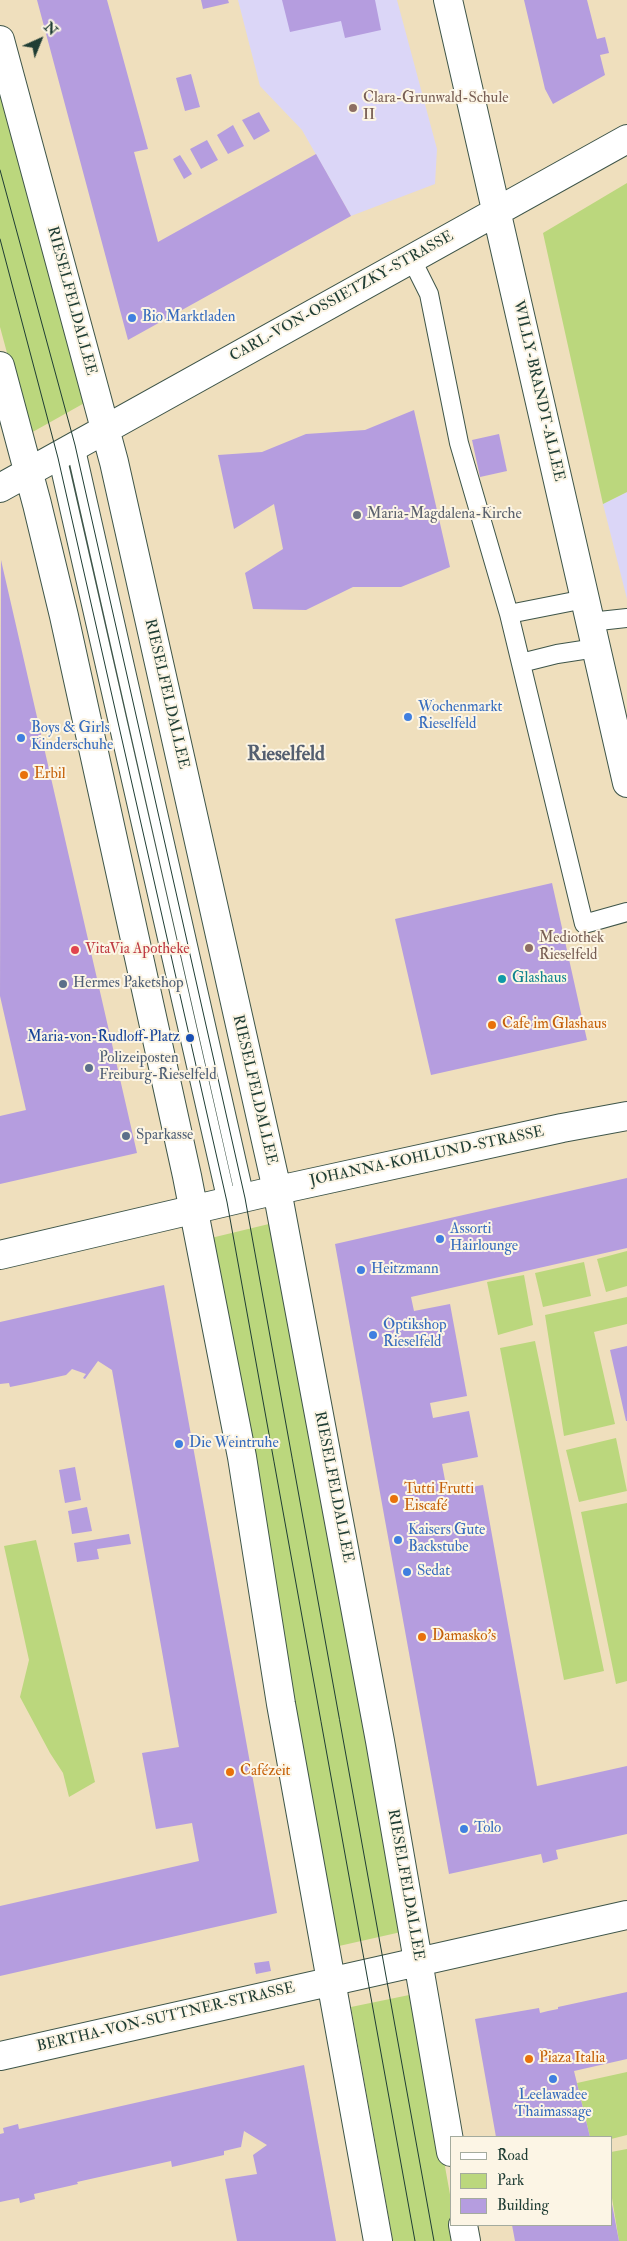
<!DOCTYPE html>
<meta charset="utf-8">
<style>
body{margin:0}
#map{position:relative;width:627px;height:2241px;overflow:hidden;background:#efdfbd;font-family:"IM FELL Double Pica",serif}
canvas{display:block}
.legend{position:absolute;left:450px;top:2136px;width:162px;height:90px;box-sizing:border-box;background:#fcf5e5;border:1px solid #a4ab9e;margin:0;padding:6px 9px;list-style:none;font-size:15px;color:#1f3d34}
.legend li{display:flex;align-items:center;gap:10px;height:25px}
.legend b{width:25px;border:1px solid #a4ab9e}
.north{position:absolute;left:15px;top:15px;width:50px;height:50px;-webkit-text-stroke:4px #fcf5e5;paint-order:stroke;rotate:44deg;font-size:14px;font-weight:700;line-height:20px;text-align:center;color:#1f3d34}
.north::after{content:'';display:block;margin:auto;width:18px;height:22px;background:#1f3d34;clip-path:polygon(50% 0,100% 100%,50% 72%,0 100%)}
</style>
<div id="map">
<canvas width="627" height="2241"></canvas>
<ul class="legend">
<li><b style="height:6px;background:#fff"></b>Road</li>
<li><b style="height:14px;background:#bbd77d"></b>Park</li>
<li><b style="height:14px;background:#b59ddf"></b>Building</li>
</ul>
<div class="north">N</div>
</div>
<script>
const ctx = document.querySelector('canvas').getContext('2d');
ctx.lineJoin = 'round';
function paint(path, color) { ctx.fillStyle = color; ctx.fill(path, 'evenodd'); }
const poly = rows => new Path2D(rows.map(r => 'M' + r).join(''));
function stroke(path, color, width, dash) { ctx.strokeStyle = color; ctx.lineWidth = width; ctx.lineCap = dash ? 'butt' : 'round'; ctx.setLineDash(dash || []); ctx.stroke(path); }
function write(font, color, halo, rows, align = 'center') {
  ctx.font = font + ' "IM FELL Double Pica",serif'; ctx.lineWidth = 4; ctx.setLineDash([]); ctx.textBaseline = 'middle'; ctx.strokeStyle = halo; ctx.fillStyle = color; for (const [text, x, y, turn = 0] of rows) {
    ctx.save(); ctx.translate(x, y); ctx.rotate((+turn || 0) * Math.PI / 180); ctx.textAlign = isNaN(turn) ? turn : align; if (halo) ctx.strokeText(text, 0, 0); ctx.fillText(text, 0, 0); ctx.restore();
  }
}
paint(poly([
 [238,0,397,0,437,149,435,184,351,216,302,130,260,86],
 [627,492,627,599,603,504]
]), '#dbd6f7');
paint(poly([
 [0,77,88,401,29,434,0,327],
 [627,183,627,492,603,504,543,233],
 [273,1223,401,1932,339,1946,211,1238],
 [627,1251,627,1286,606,1292,597,1259],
 [584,1262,591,1296,543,1307,535,1273],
 [524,1275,533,1325,498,1335,487,1282],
 [627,1297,627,1324,594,1332,615,1424,564,1436,545,1315],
 [535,1341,604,1671,564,1680,500,1348],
 [616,1438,627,1491,579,1502,566,1450],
 [627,1503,627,1681,616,1684,581,1512],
 [36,1540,95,1782,69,1797,63,1773,50,1753,20,1697,29,1660,4,1546],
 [414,1994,451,2200,451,2225,458,2241,393,2241,351,2007],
 [627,2072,627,2135,611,2139,611,2137,590,2137,577,2083],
 [627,2149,627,2241,619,2241,611,2192,611,2152]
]), '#bbd77d');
paint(poly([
 [37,0,107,0,148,149,134,152,158,242,316,154,351,216,128,340],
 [201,0,228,0,229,3,203,9],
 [282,0,375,0,381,30,345,38,341,21,290,32],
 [524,0,587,0,597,39,605,37,609,53,600,55,605,75,553,104,545,89],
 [191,74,200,107,185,111,176,78],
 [259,112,270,131,254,140,242,120],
 [233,125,244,146,228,154,217,135],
 [207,140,218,160,201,169,190,149],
 [180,155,192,174,184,179,173,159],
 [414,410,450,567,401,587,353,587,306,610,253,609,245,573,283,549,274,504,234,529,218,455,262,452,306,434,365,430],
 [499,434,507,471,480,477,472,440],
 [1,560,137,1153,0,1184,0,1116,26,1110,0,996],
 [552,883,587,1040,431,1075,395,919],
 [627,1178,627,1248,411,1297,414,1311,450,1304,467,1396,430,1403,433,1418,469,1411,478,1457,442,1464,447,1491,483,1485,537,1786,627,1766,627,1834,556,1850,558,1859,543,1863,541,1854,449,1874,335,1244],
 [164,1285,277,1913,0,1976,0,1906,199,1861,192,1823,156,1829,142,1753,179,1747,112,1370,98,1361,85,1379,83,1378,86,1374,72,1369,66,1375,30,1383,10,1387,9,1383,0,1384,0,1322],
 [627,1346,627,1421,626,1421,610,1350],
 [75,1467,81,1500,65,1503,59,1470],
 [87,1507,92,1531,72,1534,68,1511],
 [129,1534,131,1544,97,1549,99,1559,77,1562,74,1543],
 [269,1961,271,1971,256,1974,254,1963],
 [627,1992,627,2059,574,2071,590,2137,496,2137,475,2019,539,2008,540,2013,548,2011,558,2009,558,2007],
 [304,2065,336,2241,237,2241,225,2179,257,2174,253,2155,267,2145,244,2131,241,2147,224,2151,224,2155,172,2167,171,2161,77,2182,78,2184,34,2194,35,2199,20,2203,19,2198,0,2202,0,2134,4,2133,3,2128,18,2124,19,2129],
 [611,2199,619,2241,515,2241,512,2225,611,2225]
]), '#b59ddf');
const lane = poly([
 [411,258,429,294,459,443,509,614,584,924,627,912],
 [75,445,245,1198],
 [57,455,227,1202],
 [509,614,585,599],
 [590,622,627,618],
 [521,663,557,654,596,648]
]);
const street = poly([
 [448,0,627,783],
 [0,40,114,462,277,1190,380,1741,451,2152],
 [0,366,37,504,64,616,187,1176,242,1457,281,1704,378,2241],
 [0,488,627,139],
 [0,1255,260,1194,562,1128,627,1116],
 [0,2056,627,1915],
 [463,2225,466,2241]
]);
stroke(lane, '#3e5549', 20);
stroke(street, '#3e5549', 30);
stroke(lane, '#fff', 18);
stroke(street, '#fff', 28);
stroke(poly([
 [0,170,75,445,245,1198,434,2241],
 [0,239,58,458,227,1202,415,2241]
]), '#1f3d34', 1);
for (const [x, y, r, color] of [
 [353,108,5,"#8d6e63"],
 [132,318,5,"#3f7fe0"],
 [357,515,5,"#6b7280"],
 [408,717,5,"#3f7fe0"],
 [21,738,5,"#3f7fe0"],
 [24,775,5,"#e8710a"],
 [529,948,5,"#8d6e63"],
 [75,950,5,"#e0444e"],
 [502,979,5,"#0f9aa8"],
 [63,984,5,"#5c6f8a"],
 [492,1025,5,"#e8710a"],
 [190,1038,5,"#1a4fb4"],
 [89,1068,5,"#5c6f8a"],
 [126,1136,5,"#5c6f8a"],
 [440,1239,5,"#3f7fe0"],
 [361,1270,5,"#3f7fe0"],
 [373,1335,5,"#3f7fe0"],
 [179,1444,5,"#3f7fe0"],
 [394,1499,5,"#e8710a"],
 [398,1540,5,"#3f7fe0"],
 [407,1572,5,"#3f7fe0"],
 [422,1637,5,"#e8710a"],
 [230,1772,5,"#e8710a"],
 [464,1829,5,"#3f7fe0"],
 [529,2059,5,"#e8710a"],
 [553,2079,5,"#3f7fe0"]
]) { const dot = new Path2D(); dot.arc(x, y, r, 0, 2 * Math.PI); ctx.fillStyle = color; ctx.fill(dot); stroke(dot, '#fcf5e5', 2); }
write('15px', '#785e54', '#fcf5e5', [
 ["Clara-Grunwald-Schule",363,99],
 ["II",363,116],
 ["Mediothek",539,939],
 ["Rieselfeld",539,956]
], 'left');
write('15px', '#1f3d34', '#fcf5e5', [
 ["CARL-VON-OSSIETZKY-STRASSE",342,297,-29],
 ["RIESELFELDALLEE",71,301,75],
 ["WILLY-BRANDT-ALLEE",538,391,77],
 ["RIESELFELDALLEE",166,694,77],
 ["RIESELFELDALLEE",254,1090,77],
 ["JOHANNA-KOHLUND-STRASSE",427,1157,-12],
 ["RIESELFELDALLEE",333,1487,79],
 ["RIESELFELDALLEE",405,1885,80],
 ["BERTHA-VON-SUTTNER-STRASSE",166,2018,-13]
]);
write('15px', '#366cbe', '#fcf5e5', [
 ["Bio Marktladen",142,318],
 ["Wochenmarkt",418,708],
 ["Rieselfeld",418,725],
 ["Boys & Girls",31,729],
 ["Kinderschuhe",31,746],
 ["Assorti",450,1230],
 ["Hairlounge",450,1247],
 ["Heitzmann",371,1270],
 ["Optikshop",383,1326],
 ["Rieselfeld",383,1343],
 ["Die Weintruhe",189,1444],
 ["Kaisers Gute",408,1531],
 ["Backstube",408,1548],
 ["Sedat",417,1572],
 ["Tolo",474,1829],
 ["Leelawadee",553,2096,"center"],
 ["Thaimassage",553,2113,"center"]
], 'left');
write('15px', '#5b616d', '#fcf5e5', [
 ["Maria-Magdalena-Kirche",367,515]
], 'left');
write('15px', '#c56008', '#fcf5e5', [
 ["Erbil",34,775],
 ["Cafe im Glashaus",502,1025],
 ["Tutti Frutti",404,1490],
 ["Eiscafé",404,1507],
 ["Damasko's",432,1637],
 ["Cafézeit",240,1772],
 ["Piaza Italia",539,2059]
], 'left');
write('15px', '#be3a42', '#fcf5e5', [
 ["VitaVia Apotheke",85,950]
], 'left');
write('15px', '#0d838f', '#fcf5e5', [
 ["Glashaus",512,979]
], 'left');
write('15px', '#4e5e75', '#fcf5e5', [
 ["Hermes Paketshop",73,984],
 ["Polizeiposten",99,1059],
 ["Freiburg-Rieselfeld",99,1076],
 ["Sparkasse",136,1136]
], 'left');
write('15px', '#164399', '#fcf5e5', [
 ["Maria-von-Rudloff-Platz",180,1038]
], 'right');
write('bold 20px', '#545f70', '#fcf5e5', [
 ["Rieselfeld",286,756]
]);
</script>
